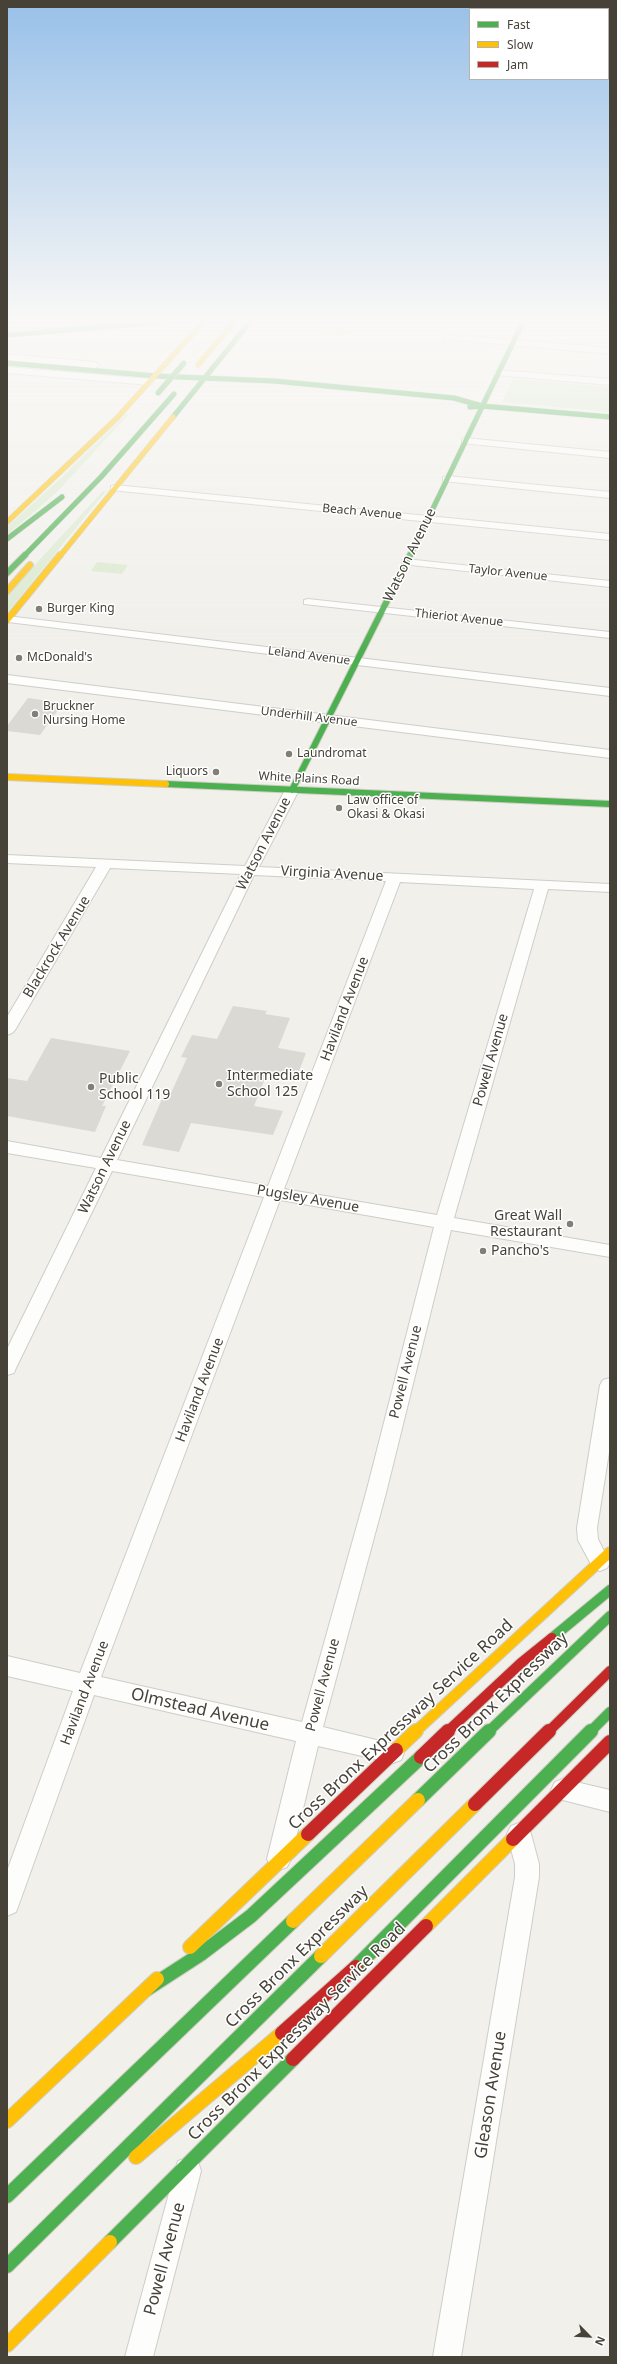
<!DOCTYPE html>
<style>
body{margin:0}
#map{position:relative;width:617px;height:2364px;overflow:hidden;background:#f1f0eb;font-family:"Noto Sans",sans-serif}
canvas{display:block}
.frame{position:absolute;inset:0;border:8px solid #464238;pointer-events:none}
.legend{position:absolute;left:469px;top:8px;width:140px;height:72px;box-sizing:border-box;background:#fff;border:1px solid #b5b3af;margin:0;padding:5px 7px;list-style:none;font-size:12px;color:#464238}
.legend li{display:flex;align-items:center;gap:8px;height:20px}
.legend b{width:20px;border:1px solid #b5b3af}
.north{position:absolute;left:569px;top:2316px;width:40px;height:40px;-webkit-text-stroke:3px #fff;paint-order:stroke;rotate:114deg;font-size:11px;font-weight:700;line-height:16px;text-align:center;color:#464238}
.north::after{content:'';display:block;margin:auto;width:14px;height:18px;background:#464238;clip-path:polygon(50% 0,100% 100%,50% 72%,0 100%)}
</style>
<div id="map">
<canvas width="617" height="2364"></canvas>
<div class="frame"></div>
<ul class="legend">
<li><b style="height:5px;background:#4caf50"></b>Fast</li>
<li><b style="height:5px;background:#ffc107"></b>Slow</li>
<li><b style="height:5px;background:#c62828"></b>Jam</li>
</ul>
<div class="north">N</div>
</div>
<script>
const ctx = document.querySelector('canvas').getContext('2d');
ctx.lineJoin = 'round';
function paint(path, color) { ctx.fillStyle = color; ctx.fill(path, 'evenodd'); }
const poly = rows => new Path2D(rows.map(r => 'M' + r).join(''));
function stroke(path, color, width, dash) { ctx.strokeStyle = color; ctx.lineWidth = width; ctx.lineCap = dash ? 'butt' : 'round'; ctx.setLineDash(dash || []); ctx.stroke(path); }
function write(font, color, halo, rows, align = 'center') {
  ctx.font = font + ' "Noto Sans",sans-serif'; ctx.lineWidth = 3; ctx.setLineDash([]); ctx.textBaseline = 'middle'; ctx.strokeStyle = halo; ctx.fillStyle = color; for (const [text, x, y, turn = 0] of rows) {
    ctx.save(); ctx.translate(x, y); ctx.rotate((+turn || 0) * Math.PI / 180); ctx.textAlign = isNaN(turn) ? turn : align; if (halo) ctx.strokeText(text, 0, 0); ctx.fillText(text, 0, 0); ctx.restore();
  }
}
paint(poly([
 [327,327,354,330,350,335,323,333],
 [513,379,610,387,610,412,502,402],
 [126,414,129,414,57,492,7,535,7,527,63,476],
 [103,491,106,491,7,613,7,595],
 [97,562,128,565,122,574,91,571]
]), '#dae9ce');
paint(poly([
 [28,698,63,703,40,735,7,731,7,726],
 [233,1006,267,1011,265,1014,290,1018,278,1048,306,1053,297,1076,268,1071,254,1106,283,1111,273,1135,191,1123,179,1152,142,1145,165,1092,171,1093,187,1058,181,1057,192,1035,217,1039],
 [51,1038,130,1051,102,1106,106,1106,95,1132,7,1116,7,1078,27,1081]
]), '#dad9d4');
const street = poly([
 [150,322,159,322,155,325,150,322],
 [602,322,610,322,610,325,603,324,602,322],
 [7,327,37,329,41,332,37,335,7,333,7,327],
 [447,334,610,348,610,354,444,339,443,337,447,334],
 [7,354,95,362,99,365,95,368,7,360,7,354],
 [7,367,150,379,154,382,150,385,7,373,7,367],
 [498,370,610,379,610,385,495,375,494,373,498,370],
 [465,438,610,452,610,458,462,443,462,439,465,438],
 [447,476,610,492,610,498,443,481,443,477,447,476],
 [115,485,610,534,610,540,111,490,111,486,115,485],
 [406,559,610,581,610,587,402,564,402,560,406,559],
 [308,599,610,632,610,638,304,604,304,600,308,599],
 [7,616,610,688,610,696,8,622,7,616],
 [7,675,610,750,610,758,7,683,7,675],
 [292,786,299,790,259,867,610,884,610,892,548,889,454,1218,610,1245,610,1257,451,1230,386,1493,323,1727,401,1746,404,1753,401,1760,393,1763,318,1746,291,1859,287,1867,279,1870,271,1867,267,1859,296,1741,94,1695,19,1904,16,1912,7,1916,7,1871,73,1691,7,1676,7,1656,80,1673,264,1197,112,1171,16,1368,14,1373,7,1375,7,1349,96,1168,7,1153,7,1141,101,1158,241,874,110,868,15,1030,12,1033,7,1035,7,1017,96,867,7,863,7,855,245,866,285,790,292,786],
 [254,875,386,881,268,1186,117,1160,254,875],
 [400,882,534,889,437,1215,284,1189,400,882],
 [280,1200,434,1227,366,1493,302,1722,101,1677,280,1200],
 [610,1378,610,1446,597,1528,598,1539,610,1563,607,1568,600,1571,593,1568,578,1540,577,1528,600,1385,603,1380,610,1378],
 [563,1779,610,1790,610,1812,555,1798,551,1790,555,1782,563,1779],
 [519,1823,527,1826,531,1834,539,1864,539,1877,461,2357,433,2357,515,1877,515,1864,507,1834,511,1826,519,1823],
 [188,2158,198,2161,201,2171,153,2357,125,2357,175,2171,178,2161,188,2158]
]);
const fastFar3 = poly([
 [7,335,160,322],
 [7,363,156,376,274,381,454,398,482,406],
 [470,407,482,406,610,417],
 [173,417,250,322],
 [7,539,62,497],
 [24,556,101,477,174,394],
 [410,556,523,322]
]);
const fastFar2 = poly([
 [7,573,25,555],
 [166,784,610,804],
 [292,790,410,555]
]);
const fastFar1 = poly([
 [552,1638,610,1590],
 [488,1732,610,1616],
 [590,1732,610,1712]
]);
const fast = poly([
 [418,1800,489,1731],
 [356,1967,591,1731],
 [147,1989,201,1954,251,1916,421,1757],
 [7,2196,293,1921],
 [110,2242,293,2059],
 [7,2266,321,1956]
]);
const slowFar3 = poly([
 [198,365,234,322],
 [7,522,117,418,203,322],
 [60,556,173,417]
]);
const slowFar2 = poly([
 [7,591,30,565],
 [7,620,60,555],
 [7,777,166,784]
]);
const slowFar1 = poly([
 [415,1732,610,1552]
]);
const slow = poly([
 [396,1750,416,1731],
 [293,1921,418,1800],
 [426,1926,513,1839],
 [190,1947,308,1834],
 [321,1956,475,1804],
 [7,2121,157,1979],
 [136,2157,282,2033],
 [7,2345,110,2242]
]);
const jamFar1 = poly([
 [447,1732,521,1663,552,1638],
 [548,1732,610,1671]
]);
const jam = poly([
 [421,1757,448,1731],
 [475,1804,549,1731],
 [308,1834,396,1750],
 [513,1839,610,1742],
 [282,2033,356,1967],
 [293,2059,426,1926]
]);
stroke(street, '#cecdc9', 2);
stroke(fastFar3, '#cfcdc3', 6);
stroke(fastFar2, '#cfcdc3', 8);
stroke(fastFar1, '#cfcdc3', 12);
stroke(fast, '#cfcdc3', 16);
stroke(slowFar3, '#cfcdc3', 6);
stroke(slowFar2, '#cfcdc3', 8);
stroke(slowFar1, '#cfcdc3', 12);
stroke(slow, '#cfcdc3', 16);
stroke(jamFar1, '#cfcdc3', 12);
stroke(jam, '#cfcdc3', 16);
paint(street, '#fdfdfc');
stroke(fastFar3, '#4caf50', 5);
stroke(fastFar2, '#4caf50', 6);
stroke(fastFar1, '#4caf50', 10);
stroke(fast, '#4caf50', 14);
stroke(slowFar3, '#ffc107', 5);
stroke(slowFar2, '#ffc107', 6);
stroke(slowFar1, '#ffc107', 10);
stroke(slow, '#ffc107', 14);
stroke(jamFar1, '#c62828', 10);
stroke(jam, '#c62828', 14);
const fastBridge = poly([
 [158,393,184,363]
]);
stroke(fastBridge, '#c6c0a9', 6, []);
stroke(fastBridge, '#4caf50', 5);
const sky = ctx.createLinearGradient(0, 0, 0, 652);
sky.addColorStop(0, '#98c0e9');
sky.addColorStop(0.49, '#f9f8f6');
sky.addColorStop(1, '#f9f8f600');
ctx.fillStyle = sky;
ctx.fillRect(0, 0, 617, 652);
for (const [x, y, r, color] of [
 [39,609,4,"#827f77"],
 [19,658,4,"#827f77"],
 [35,714,4,"#827f77"],
 [289,754,4,"#827f77"],
 [216,772,4,"#827f77"],
 [339,808,4,"#827f77"],
 [219,1084,4,"#827f77"],
 [91,1087,4,"#827f77"],
 [570,1224,4,"#827f77"],
 [483,1251,4,"#827f77"]
]) { const dot = new Path2D(); dot.arc(x, y, r, 0, 2 * Math.PI); ctx.fillStyle = color; ctx.fill(dot); stroke(dot, '#fff', 1.5); }
write('12px', '#464238', '#fff', [
 ["Beach Avenue",362,512,5],
 ["Taylor Avenue",508,573,6],
 ["Thieriot Avenue",459,618,6],
 ["Leland Avenue",309,656,7],
 ["Underhill Avenue",309,717,7],
 ["White Plains Road",309,779,3]
]);
write('12px', '#464238', '#fff', [
 ["Burger King",47,609],
 ["McDonald's",27,658],
 ["Bruckner",43,707],
 ["Nursing Home",43,721],
 ["Laundromat",297,754],
 ["Liquors",208,772,"right"],
 ["Law office of",347,801],
 ["Okasi & Okasi",347,815]
], 'left');
write('14px', '#464238', '#fff', [
 ["Watson Avenue",410,555,-64],
 ["Watson Avenue",264,844,-63],
 ["Virginia Avenue",332,874,3],
 ["Blackrock Avenue",57,947,-59],
 ["Haviland Avenue",345,1009,-69],
 ["Powell Avenue",491,1060,-74],
 ["Watson Avenue",105,1167,-64],
 ["Pugsley Avenue",308,1199,10],
 ["Powell Avenue",406,1372,-76],
 ["Haviland Avenue",200,1390,-69],
 ["Powell Avenue",323,1685,-75],
 ["Haviland Avenue",85,1693,-69]
]);
write('14px', '#464238', '#fff', [
 ["Intermediate",227,1076],
 ["School 125",227,1092],
 ["Public",99,1079],
 ["School 119",99,1095],
 ["Great Wall",562,1216,"right"],
 ["Restaurant",562,1232,"right"],
 ["Pancho's",491,1251]
], 'left');
write('17px', '#464238', '#fff', [
 ["Cross Bronx Expressway",496,1703,-44],
 ["Olmstead Avenue",200,1710,13],
 ["Cross Bronx Expressway Service Road",401,1725,-43],
 ["Cross Bronx Expressway",297,1957,-45],
 ["Cross Bronx Expressway Service Road",297,2032,-45],
 ["Gleason Avenue",491,2095,-81],
 ["Powell Avenue",165,2259,-75]
]);
</script>
